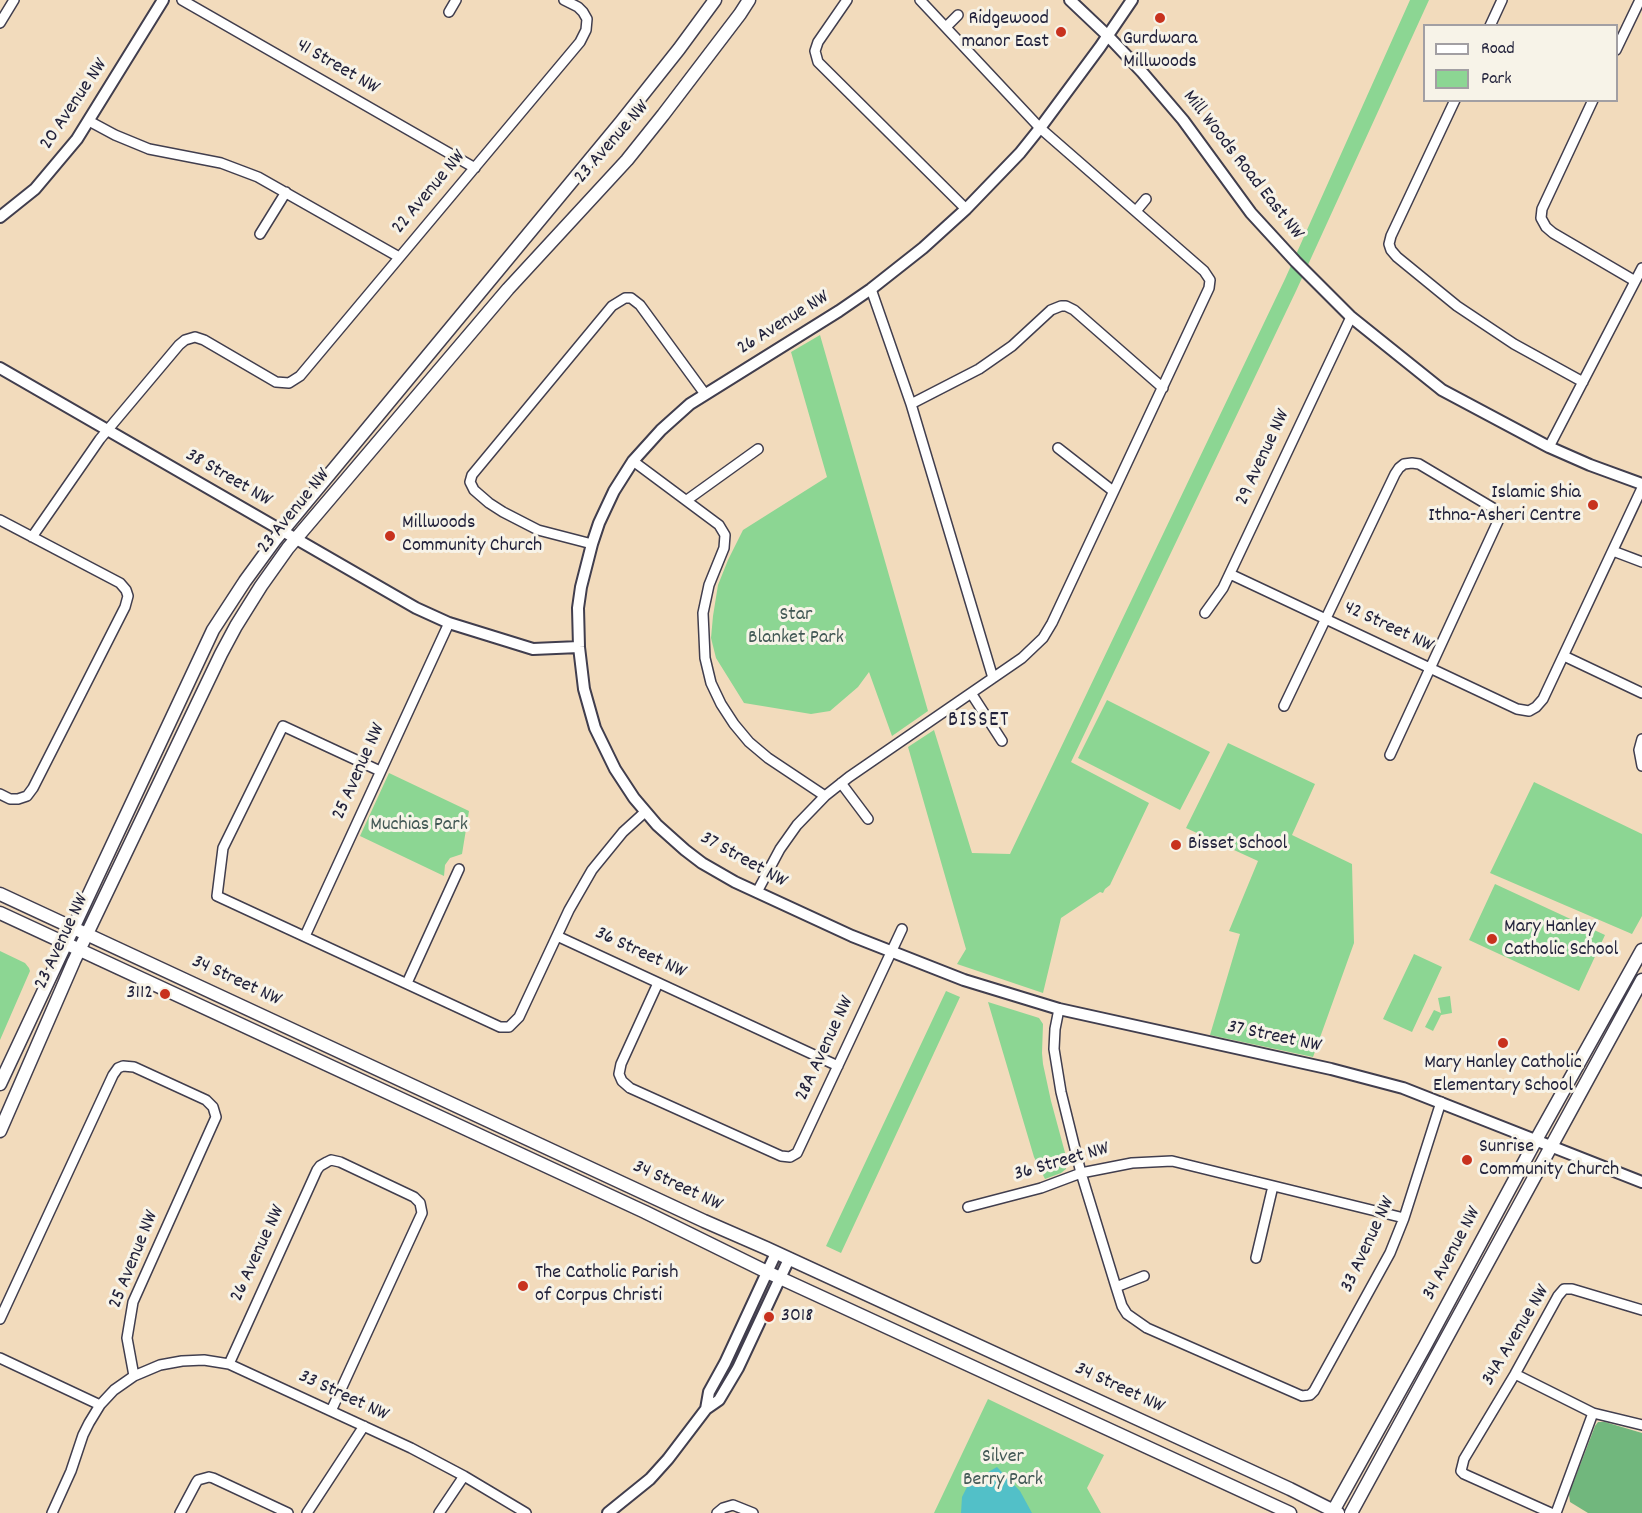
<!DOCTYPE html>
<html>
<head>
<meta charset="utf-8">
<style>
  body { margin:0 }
  #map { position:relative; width:1642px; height:1513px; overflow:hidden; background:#f2dbbc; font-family:Dekko,sans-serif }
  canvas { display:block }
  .legend { position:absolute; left:1423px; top:24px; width:195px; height:78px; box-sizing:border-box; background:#f7f3e8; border:2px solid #a29fa3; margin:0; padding:8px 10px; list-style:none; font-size:18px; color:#22223b }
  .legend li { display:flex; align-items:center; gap:12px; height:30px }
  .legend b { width:30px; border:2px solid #a29fa3 }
</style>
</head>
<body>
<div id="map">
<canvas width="1642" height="1513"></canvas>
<ul class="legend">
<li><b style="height:8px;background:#fff"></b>Road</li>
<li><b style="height:16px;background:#8cd693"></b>Park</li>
</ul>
</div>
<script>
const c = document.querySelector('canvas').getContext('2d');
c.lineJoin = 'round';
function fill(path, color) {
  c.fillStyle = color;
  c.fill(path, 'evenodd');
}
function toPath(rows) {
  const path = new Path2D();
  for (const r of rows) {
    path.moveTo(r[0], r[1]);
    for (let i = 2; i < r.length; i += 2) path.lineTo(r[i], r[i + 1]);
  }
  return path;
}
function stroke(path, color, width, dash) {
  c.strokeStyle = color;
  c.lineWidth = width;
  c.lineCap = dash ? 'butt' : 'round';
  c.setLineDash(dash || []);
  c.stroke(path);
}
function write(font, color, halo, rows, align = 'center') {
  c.font = font + ' Dekko,sans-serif';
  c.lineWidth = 6;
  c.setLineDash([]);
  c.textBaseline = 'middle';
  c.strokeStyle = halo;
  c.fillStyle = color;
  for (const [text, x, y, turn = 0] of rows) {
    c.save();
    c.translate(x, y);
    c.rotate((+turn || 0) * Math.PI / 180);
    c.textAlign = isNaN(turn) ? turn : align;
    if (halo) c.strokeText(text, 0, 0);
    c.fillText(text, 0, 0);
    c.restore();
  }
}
fill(toPath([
  [1410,0,1429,0,1296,291,1071,762,1149,803,1110,885,1105,889,1103,893,1100,892,1061,918,1043,993,957,964,966,949,908,747,934,730,972,853,1010,854,1285,279],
  [820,335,928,711,892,736,869,672,858,687,830,711,811,714,744,703,716,658,711,638,713,616,718,585,728,560,743,530,827,477,791,352],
  [1107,700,1210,752,1180,810,1078,758],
  [1228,743,1315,784,1292,835,1352,864,1354,943,1313,1057,1210,1035,1240,934,1229,931,1258,861,1186,828],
  [389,773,469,811,462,854,450,858,445,865,444,876,360,836],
  [1534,782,1642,834,1642,916,1632,934,1490,873],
  [1495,884,1605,935,1579,991,1469,940],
  [0,951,25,963,29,968,30,971,0,1040],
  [1414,954,1442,967,1412,1032,1383,1019],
  [946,991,960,997,841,1253,826,1246],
  [1450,996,1452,1013,1441,1015,1433,1031,1425,1027,1434,1010,1441,1013,1438,998],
  [988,1002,1036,1017,1039,1018,1043,1024,1042,1053,1043,1064,1051,1101,1067,1160,1066,1169,1061,1173,1045,1179,1034,1157],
  [988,1399,1104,1455,1087,1488,1101,1513,934,1513]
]), '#8cd693');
fill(toPath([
  [1598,1422,1605,1422,1642,1433,1642,1513,1588,1513,1570,1502,1569,1494,1595,1426]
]), '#71b77d');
fill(toPath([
  [997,1467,1020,1491,1032,1513,961,1513,962,1497,969,1483]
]), '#52c0c8');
const minor = toPath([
  [182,0,475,168],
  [847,0,818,42,815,51,818,62,966,209],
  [449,12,456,0],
  [0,23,14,0],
  [1490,26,1502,0],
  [946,27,958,15],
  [1616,50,1640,0],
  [1455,100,1391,236,1389,244,1391,250,1397,257,1457,306,1514,344,1583,382],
  [1593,100,1542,209,1541,218,1546,227,1553,233,1635,281],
  [89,121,115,135,149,149,221,163,258,177,399,257],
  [1136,211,1146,199],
  [260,234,286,192],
  [871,289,911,404,993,678],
  [911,404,979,369,1012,346,1051,310,1061,306,1066,306,1074,310,1163,388],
  [1549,447,1642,268],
  [1058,448,1113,491],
  [633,461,719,525,725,535,724,548,709,585,703,613,705,658,711,683,721,704,734,724,749,742,768,758,825,796],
  [687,500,758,449],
  [0,520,120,583,126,590,128,596,125,607,33,788,27,796,18,799,10,799,0,794],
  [32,537,100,439,179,345,185,340,195,337,204,340,276,382,289,383,300,376,580,42,586,30,587,19,583,12,578,7,564,0],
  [592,544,538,530,503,512,489,503,474,490,470,482,472,475,612,306,625,298,631,298,640,305,705,394],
  [1613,551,1642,562],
  [1230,574,1517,709,1529,711,1536,707,1543,699,1642,488],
  [1205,613,1223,588,1351,317],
  [1564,656,1642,693],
  [971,693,1002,741],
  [1284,706,1395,474,1399,468,1404,464,1412,463,1419,464,1493,508,1496,511,1499,519,1390,755],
  [1642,739,1639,750,1642,766],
  [380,771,283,726,223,848,217,896,500,1027,509,1027,519,1017,569,910,592,870,623,832,645,812],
  [841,783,868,819],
  [757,892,780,849,797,825,825,796,849,777,1022,658,1043,638,1052,623,1209,288,1210,280,1204,271,1040,128,920,0],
  [305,936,449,623],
  [557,936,838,1066],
  [407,983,459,869],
  [658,983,621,1064,619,1074,622,1081,630,1088,781,1156,790,1157,797,1153,902,929],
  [1059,1009,1055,1029,1054,1049,1061,1092,1081,1173,1116,1287,1122,1306,1127,1314,1147,1328,1302,1396,1310,1395,1314,1391,1390,1253,1404,1218,1441,1102],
  [968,1207,1041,1188,1081,1173,1132,1163,1172,1161,1404,1218],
  [1256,1258,1273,1186],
  [1116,1287,1144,1276],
  [0,1319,113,1075,118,1068,123,1066,134,1067,206,1100,213,1107,216,1117,133,1302,127,1338,134,1376],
  [0,1358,100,1405],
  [229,1364,317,1170,320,1166,327,1162,331,1160,340,1162,414,1197,420,1203,422,1213,331,1411],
  [1515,1374,1593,1413,1642,1425],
  [52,1513,71,1471,83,1435,89,1423,100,1405,114,1390,134,1376,160,1365,182,1361,204,1360,229,1364,411,1448,464,1476,526,1513],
  [180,1513,196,1483,198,1480,209,1477,213,1478,288,1513],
  [307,1513,364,1426],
  [439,1513,464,1476],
  [717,1513,723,1508,733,1505,753,1513],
  [1551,1513,1464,1474,1461,1471,1464,1459,1515,1374,1558,1296,1564,1289,1572,1289,1642,1310],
  [1556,1513,1593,1413]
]);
const tertiary = toPath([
  [1070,0,1108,36,1142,72,1183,120,1251,213,1296,262,1351,317,1442,390,1549,447,1590,465,1642,484],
  [1132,0,1100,47,1040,128,1020,153,966,209,923,248,871,289,839,311,690,404,661,430,633,461,614,491,599,523,592,544,581,587,578,608,579,647,584,689,595,728,615,769,634,798,657,825,685,850,702,863,735,882,852,936,964,980,1059,1009,1331,1069,1403,1088,1642,1182],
  [0,217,35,189,77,139,163,0],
  [0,368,416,608,449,623,533,649,579,647],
  [706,1409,709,1392,725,1363,776,1253],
  [608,1513,650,1479,668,1459,706,1409,719,1400,738,1368,789,1259]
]);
const secondary = toPath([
  [0,894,704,1221,766,1248,1290,1489,1338,1513],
  [0,913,645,1212,767,1272,1290,1513],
  [0,1084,213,630,245,581,275,540,621,122,679,49,715,0],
  [0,1131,74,961,221,654,236,626,261,586,288,548,508,289,627,160,663,115,740,14,749,0],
  [1332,1513,1425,1346,1536,1140,1642,950],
  [1351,1513,1642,980]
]);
stroke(minor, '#413e4e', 12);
stroke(tertiary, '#413e4e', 14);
stroke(secondary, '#413e4e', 15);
stroke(minor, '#fff', 9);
stroke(tertiary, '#fff', 10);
stroke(secondary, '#fff', 12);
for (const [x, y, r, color] of [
  [1160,18,6,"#c8321e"],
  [1061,32,6,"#c8321e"],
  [1593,505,6,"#c8321e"],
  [390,536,6,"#c8321e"],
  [1176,845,6,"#c8321e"],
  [1492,939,6,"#c8321e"],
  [165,994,6,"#c8321e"],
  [1503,1043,6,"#c8321e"],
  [1467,1160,6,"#c8321e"],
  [523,1286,6,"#c8321e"],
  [769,1317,6,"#c8321e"]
]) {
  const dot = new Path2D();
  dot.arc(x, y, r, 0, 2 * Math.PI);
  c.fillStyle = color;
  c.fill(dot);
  stroke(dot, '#f7f3e8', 2);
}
write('20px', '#22223b', '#f7f3e8', [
  ["Ridgewood",1049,20,"right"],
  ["manor East",1049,43,"right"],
  ["Gurdwara",1160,40,"center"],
  ["Millwoods",1160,63,"center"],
  ["Islamic Shia",1581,494,"right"],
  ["Ithna-Asheri Centre",1581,517,"right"],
  ["Millwoods",402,524],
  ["Community Church",402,547],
  ["Bisset School",1188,845],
  ["Mary Hanley",1504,928],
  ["Catholic School",1504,951],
  ["3112",153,994,"right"],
  ["Mary Hanley Catholic",1503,1064,"center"],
  ["Elementary School",1503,1087,"center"],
  ["Sunrise",1479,1148],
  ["Community Church",1479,1171],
  ["The Catholic Parish",535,1274],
  ["of Corpus Christi",535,1297],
  ["3018",781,1317]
], 'left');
write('20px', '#22223b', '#f7f3e8', [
  ["41 Street NW",337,68,30],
  ["20 Avenue NW",75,105,-56],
  ["23 Avenue NW",613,143,-49],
  ["Mill Woods Road East NW",1242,166,52],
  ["22 Avenue NW",430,193,-50],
  ["26 Avenue NW",784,324,-32],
  ["29 Avenue NW",1264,458,-65],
  ["38 Street NW",228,479,30],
  ["23 Avenue NW",295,512,-51],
  ["42 Street NW",1388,628,25],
  ["25 Avenue NW",360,772,-66],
  ["37 Street NW",743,861,29],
  ["23 Avenue NW",63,942,-65],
  ["36 Street NW",640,954,25],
  ["34 Street NW",236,982,25],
  ["37 Street NW",1274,1038,12],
  ["28A Avenue NW",826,1049,-65],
  ["36 Street NW",1062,1163,-16],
  ["34 Street NW",677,1187,25],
  ["33 Avenue NW",1369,1245,-65],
  ["26 Avenue NW",259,1254,-65],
  ["34 Avenue NW",1453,1254,-62],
  ["25 Avenue NW",135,1260,-68],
  ["34A Avenue NW",1517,1336,-59],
  ["34 Street NW",1119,1389,25],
  ["33 Street NW",343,1397,25]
]);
write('20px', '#425855', '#f7f3e8', [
  ["Star",796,616],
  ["Blanket Park",796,639],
  ["Muchias Park",419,826],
  ["Silver",1003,1458],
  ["Berry Park",1003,1481]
]);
c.letterSpacing = '1.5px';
write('21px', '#22223b', '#f7f3e8', [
  ["BISSET",979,722]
]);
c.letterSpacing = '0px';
</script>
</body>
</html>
